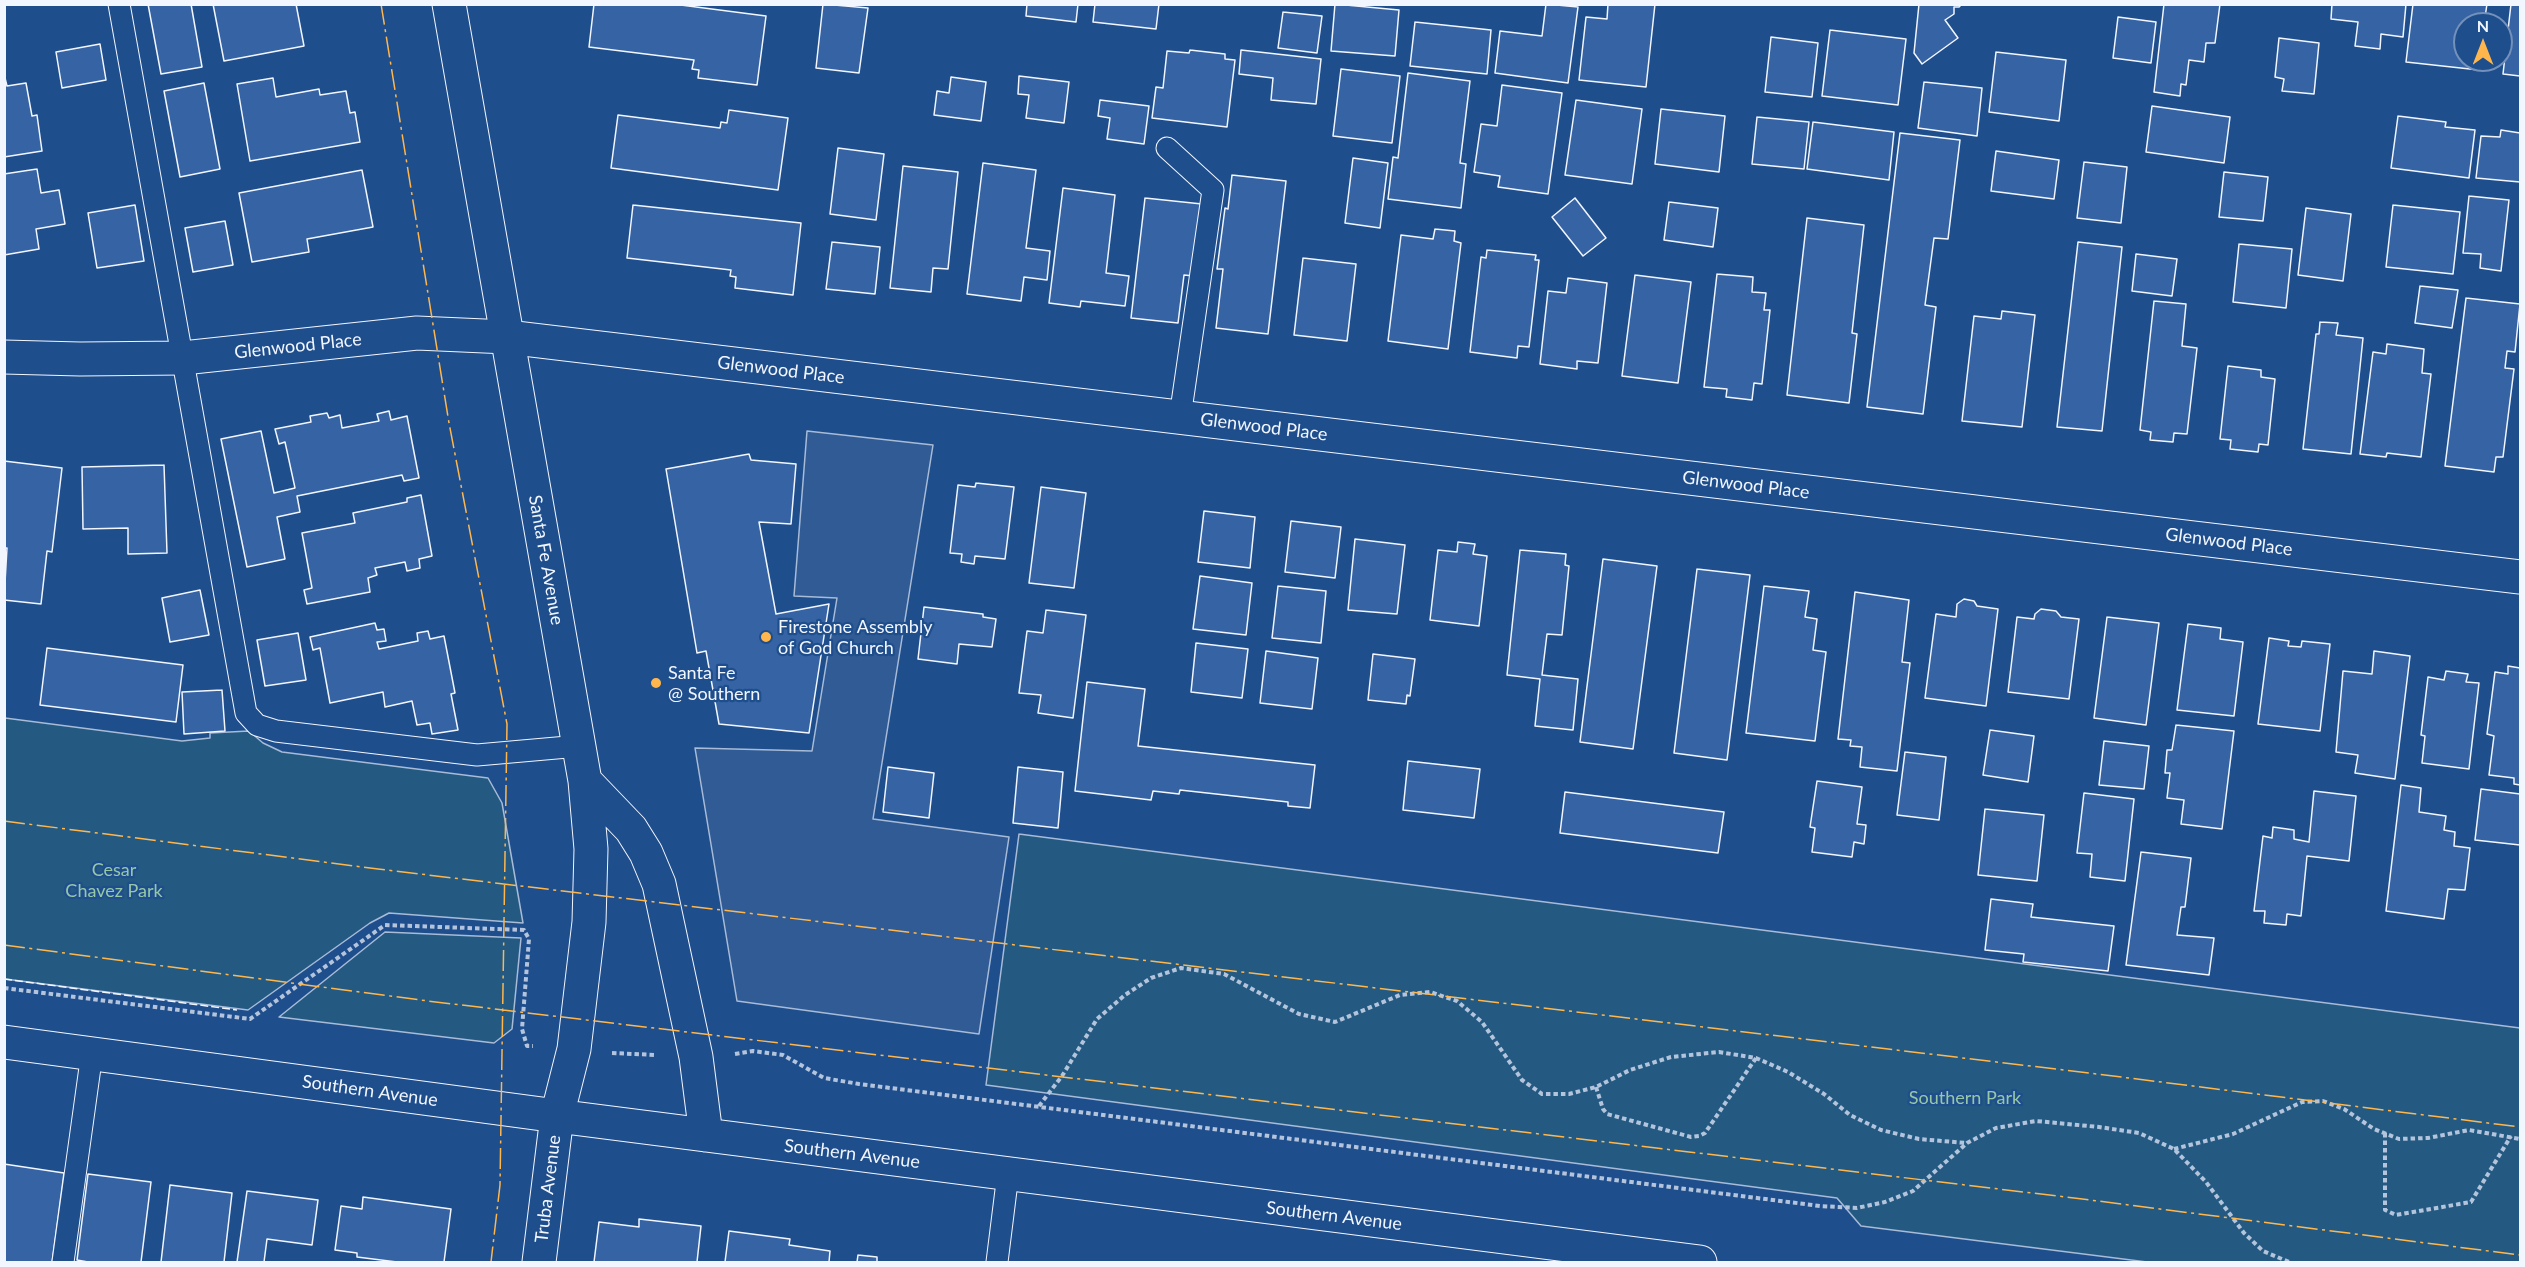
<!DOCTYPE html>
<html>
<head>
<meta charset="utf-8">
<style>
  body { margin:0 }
  #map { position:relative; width:2525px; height:1267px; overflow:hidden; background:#1f4e8c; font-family:Lato,sans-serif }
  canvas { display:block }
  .frame { position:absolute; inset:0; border:6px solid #f2f6ff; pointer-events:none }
  .north { position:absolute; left:2453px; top:12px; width:60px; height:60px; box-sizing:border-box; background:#1f4e8c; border:2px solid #7391ba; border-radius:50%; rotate:0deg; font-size:16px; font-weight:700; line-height:24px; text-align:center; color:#f2f6ff }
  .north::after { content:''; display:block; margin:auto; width:21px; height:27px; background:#ffb74d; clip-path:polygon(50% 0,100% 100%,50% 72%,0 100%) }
</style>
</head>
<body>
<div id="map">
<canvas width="2525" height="1267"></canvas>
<div class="frame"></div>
<div class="north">N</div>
</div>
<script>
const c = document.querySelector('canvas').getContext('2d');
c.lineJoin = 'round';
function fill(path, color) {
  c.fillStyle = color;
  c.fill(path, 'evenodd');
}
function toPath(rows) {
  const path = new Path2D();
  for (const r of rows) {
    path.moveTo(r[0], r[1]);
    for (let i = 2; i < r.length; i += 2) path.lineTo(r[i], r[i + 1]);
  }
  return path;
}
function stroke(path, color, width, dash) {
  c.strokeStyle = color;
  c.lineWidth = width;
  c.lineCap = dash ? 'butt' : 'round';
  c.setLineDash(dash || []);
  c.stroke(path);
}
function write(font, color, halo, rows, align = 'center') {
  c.font = font + ' Lato,sans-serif';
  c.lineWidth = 4.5;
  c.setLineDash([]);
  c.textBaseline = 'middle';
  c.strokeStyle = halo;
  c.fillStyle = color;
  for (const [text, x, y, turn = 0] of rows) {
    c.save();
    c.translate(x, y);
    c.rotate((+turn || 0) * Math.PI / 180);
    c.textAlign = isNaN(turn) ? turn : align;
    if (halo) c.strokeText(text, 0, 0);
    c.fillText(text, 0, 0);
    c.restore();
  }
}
const green = toPath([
  [5,718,182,741,210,738,210,733,249,731,263,743,282,752,488,778,502,803,523,923,389,913,370,923,248,1010,5,979,5,718],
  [1019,834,2520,1028,2520,1262,2147,1262,1861,1226,1837,1198,986,1085,1019,834],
  [385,932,521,938,512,1029,494,1043,279,1017,385,932]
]);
fill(green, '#245a82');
stroke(green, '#a8bbd7', 1.5);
const parking = toPath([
  [807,431,933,445,873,819,1009,837,979,1034,737,1001,695,748,812,751,837,598,794,596,807,431]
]);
fill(parking, '#305b95');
stroke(parking, '#a8bbd7', 1.5);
const building = toPath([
  [148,4,191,4,202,67,161,74,148,4],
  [213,4,296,4,304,46,224,61,213,4],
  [594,4,673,4,766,16,757,85,698,78,699,70,692,69,694,60,589,47,594,4],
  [823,4,868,8,859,73,816,68,823,4],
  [1027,4,1078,4,1076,22,1026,16,1027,4],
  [1095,4,1159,4,1156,29,1093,22,1095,4],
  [1335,4,1399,10,1395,56,1331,51,1335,4],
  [1546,4,1578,7,1568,83,1495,73,1500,31,1542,36,1546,4],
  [1608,4,1655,4,1646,87,1579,80,1586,17,1607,19,1608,4],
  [1919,4,1962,4,1959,7,1954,7,1954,14,1945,20,1958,38,1922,64,1914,53,1919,4],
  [2164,4,2220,4,2215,43,2206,43,2204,62,2189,60,2186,85,2181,84,2180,96,2154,92,2164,4],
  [2332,4,2406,4,2403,37,2381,34,2380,49,2355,46,2358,22,2331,19,2332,4],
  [2413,4,2487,4,2484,24,2465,24,2465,60,2480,60,2479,70,2406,62,2413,4],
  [2511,4,2520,4,2520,76,2503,74,2511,4],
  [1283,12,1322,16,1317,53,1278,48,1283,12],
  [2118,17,2156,22,2151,63,2113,58,2118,17],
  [1415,22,1491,30,1487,74,1410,66,1415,22],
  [1830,30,1906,39,1898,105,1822,96,1830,30],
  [1771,37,1818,43,1812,97,1765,92,1771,37],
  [2279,38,2319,43,2314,94,2282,91,2284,79,2275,77,2279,38],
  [100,44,106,80,62,88,56,52,100,44],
  [1190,50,1225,54,1225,59,1235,60,1227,127,1152,118,1156,87,1163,88,1167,51,1189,53,1190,50],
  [1241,50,1321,59,1316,104,1271,100,1273,78,1239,74,1241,50],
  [1996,52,2066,60,2059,121,1989,112,1996,52],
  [1341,69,1400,76,1392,143,1333,136,1341,69],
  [1408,73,1470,81,1460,163,1466,164,1461,208,1388,199,1393,157,1398,158,1408,73],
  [4,74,7,86,26,83,32,116,37,115,42,151,4,157,4,74],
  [1019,76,1069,82,1064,123,1026,118,1029,95,1018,94,1019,76],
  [951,77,986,82,981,121,934,115,937,91,949,93,951,77],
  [273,78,276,97,319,89,320,95,346,91,350,113,355,112,360,142,250,161,237,84,273,78],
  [1924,82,1982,88,1977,136,1918,128,1924,82],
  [204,83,220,169,180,177,164,91,204,83],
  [1502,85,1562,93,1548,194,1498,187,1500,176,1474,172,1481,124,1497,126,1502,85],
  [1100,100,1149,106,1144,144,1107,139,1110,118,1098,116,1100,100],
  [1576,100,1642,109,1632,184,1565,175,1576,100],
  [2152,106,2230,117,2224,163,2146,152,2152,106],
  [1661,109,1725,116,1719,172,1655,164,1661,109],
  [729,110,788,118,778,190,611,168,618,115,720,128,721,122,727,123,729,110],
  [2398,116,2446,122,2445,127,2475,130,2469,178,2391,168,2398,116],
  [1757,117,1809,122,1804,169,1752,164,1757,117],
  [1813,122,1894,132,1889,180,1807,169,1813,122],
  [2501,130,2520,133,2520,182,2476,178,2481,136,2500,137,2501,130],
  [1900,133,1960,140,1948,239,1934,238,1925,305,1936,307,1923,414,1867,407,1900,133],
  [838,148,884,154,876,220,830,214,838,148],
  [1996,151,2059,160,2054,199,1991,191,1996,151],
  [1353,158,1388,163,1380,228,1345,223,1353,158],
  [2084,162,2127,167,2121,223,2077,218,2084,162],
  [983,163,1036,170,1026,248,1050,251,1047,280,1024,277,1021,301,967,294,983,163],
  [903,166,958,172,948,269,933,268,931,292,890,288,903,166],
  [37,169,41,193,59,190,65,224,36,229,39,249,4,255,4,174,37,169],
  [362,170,373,227,307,239,309,252,252,262,239,193,362,170],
  [2224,172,2268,177,2263,221,2219,217,2224,172],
  [1232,175,1286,181,1268,334,1216,328,1223,269,1217,269,1225,208,1228,209,1232,175],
  [1063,188,1115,195,1106,273,1129,276,1125,306,1081,301,1080,307,1049,303,1063,188],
  [2469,196,2509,200,2501,271,2480,268,2481,254,2463,253,2469,196],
  [1145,198,1202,204,1194,276,1184,275,1178,323,1131,318,1145,198],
  [1575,198,1606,238,1583,256,1552,217,1575,198],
  [1669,202,1718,208,1713,247,1664,240,1669,202],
  [135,205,144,261,97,268,88,213,135,205],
  [633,205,801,223,793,295,735,288,736,277,730,276,731,270,627,258,633,205],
  [2393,205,2460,212,2453,274,2386,267,2393,205],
  [2306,208,2351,214,2343,281,2298,275,2306,208],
  [1807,218,1864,225,1852,333,1857,334,1849,403,1787,395,1807,218],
  [225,221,233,265,193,272,185,228,225,221],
  [1435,229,1455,231,1454,241,1461,243,1448,349,1388,341,1401,235,1433,239,1435,229],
  [832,242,880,247,875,294,826,289,832,242],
  [2078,242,2122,247,2102,431,2057,427,2078,242],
  [2239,244,2292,249,2286,308,2233,302,2239,244],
  [1487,250,1536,255,1535,260,1539,260,1529,347,1518,346,1517,358,1470,352,1481,257,1486,258,1487,250],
  [2136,254,2177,259,2172,296,2132,291,2136,254],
  [1303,258,1356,264,1347,341,1294,335,1303,258],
  [1717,274,1753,277,1752,292,1766,293,1764,310,1770,310,1762,384,1754,383,1752,400,1726,397,1727,389,1704,387,1717,274],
  [1635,275,1691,282,1678,383,1622,376,1635,275],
  [1568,278,1607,283,1598,363,1577,361,1577,369,1540,364,1548,291,1566,293,1568,278],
  [2420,286,2458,290,2452,328,2415,323,2420,286],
  [2466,298,2520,304,2515,352,2507,351,2505,368,2514,369,2503,457,2496,457,2494,472,2445,466,2466,298],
  [2154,301,2186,304,2182,346,2197,348,2187,434,2174,433,2173,442,2150,440,2151,432,2140,430,2154,301],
  [2002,311,2035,315,2022,427,1962,421,1974,316,2001,319,2002,311],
  [2320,322,2338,323,2336,335,2363,338,2351,454,2303,449,2316,334,2319,334,2320,322],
  [2387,344,2424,349,2422,373,2431,374,2421,457,2387,453,2386,457,2360,454,2373,352,2386,354,2387,344],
  [2228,366,2261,370,2261,377,2275,379,2268,445,2259,444,2258,452,2230,449,2231,440,2220,439,2228,366],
  [389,411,391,420,407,416,419,478,404,481,402,475,297,496,300,512,277,517,285,559,247,567,221,439,261,431,274,493,295,488,285,442,279,444,275,429,311,422,310,416,327,413,329,418,340,415,342,428,379,421,377,414,389,411],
  [749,454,751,460,796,464,791,524,759,522,776,614,829,604,809,733,719,724,706,651,697,653,666,469,749,454],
  [4,461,62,468,52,552,47,551,41,604,4,600,7,548,4,548,4,461],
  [164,465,167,553,128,554,128,528,83,529,82,467,164,465],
  [976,483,1014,487,1005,559,975,556,974,564,961,562,962,554,950,553,958,485,975,487,976,483],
  [1041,487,1086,493,1074,588,1029,583,1041,487],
  [421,495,432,556,419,559,420,568,407,571,405,562,375,568,377,575,368,578,370,592,307,604,304,590,312,588,302,533,355,523,353,513,407,502,407,498,421,495],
  [1204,511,1255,517,1250,568,1198,562,1204,511],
  [1291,521,1341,527,1335,578,1285,572,1291,521],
  [1355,539,1405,545,1397,614,1348,610,1355,539],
  [1458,542,1475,544,1473,554,1487,556,1479,626,1430,620,1438,550,1457,552,1458,542],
  [1520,550,1566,554,1565,565,1569,566,1562,635,1547,634,1542,675,1578,679,1573,730,1535,726,1540,679,1507,675,1520,550],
  [1603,559,1657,566,1633,749,1580,742,1603,559],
  [1697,569,1750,575,1727,760,1674,753,1697,569],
  [1200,576,1252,583,1246,635,1193,629,1200,576],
  [1278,586,1326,591,1321,643,1272,638,1278,586],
  [1764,586,1809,591,1805,617,1817,619,1813,650,1826,652,1815,741,1746,733,1764,586],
  [200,590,209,635,170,642,162,598,200,590],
  [1855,592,1909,600,1902,662,1910,663,1897,771,1860,767,1862,747,1850,746,1851,740,1838,739,1855,592],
  [1964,599,1974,601,1977,606,1998,609,1986,706,1925,698,1936,614,1956,617,1957,604,1964,599],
  [924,607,983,614,983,617,996,619,992,647,959,644,957,664,918,659,924,607],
  [2041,609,2056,611,2061,617,2079,619,2069,699,2008,692,2017,617,2034,619,2035,614,2041,609],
  [1046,610,1086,615,1073,718,1038,713,1041,695,1019,693,1027,631,1043,633,1046,610],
  [2107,617,2159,623,2146,725,2094,718,2107,617],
  [375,623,377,630,384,629,386,641,377,642,379,649,418,641,417,633,428,631,430,639,444,636,455,693,451,694,458,730,432,734,430,723,417,725,412,701,385,707,383,692,330,703,320,648,313,650,310,637,375,623],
  [2188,624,2221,628,2220,639,2243,642,2234,716,2177,710,2188,624],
  [298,633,306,680,265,686,257,640,298,633],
  [2269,638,2289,641,2288,646,2301,647,2302,641,2330,644,2320,731,2258,724,2269,638],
  [1196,643,1248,649,1242,698,1191,692,1196,643],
  [47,648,183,665,176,722,40,705,47,648],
  [1266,651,1318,658,1312,709,1260,703,1266,651],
  [2374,651,2410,656,2395,779,2355,773,2358,755,2336,752,2343,671,2372,674,2374,651],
  [1373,654,1415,659,1410,696,1407,695,1406,704,1368,700,1373,654],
  [2508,666,2520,668,2520,785,2514,784,2514,778,2489,775,2494,736,2487,734,2495,672,2508,674,2508,666],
  [2446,671,2468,674,2466,682,2479,683,2469,769,2422,763,2425,736,2421,735,2428,677,2444,680,2446,671],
  [1087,682,1145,689,1138,746,1315,765,1310,808,1288,806,1288,802,1180,790,1179,794,1153,791,1151,800,1075,791,1087,682],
  [222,690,225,731,184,734,182,692,222,690],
  [2176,725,2234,731,2222,829,2181,824,2184,800,2167,798,2170,773,2165,773,2167,750,2172,750,2176,725],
  [1990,730,2034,736,2028,782,1983,775,1990,730],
  [2104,741,2149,746,2144,789,2099,785,2104,741],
  [1905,752,1946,757,1939,820,1897,815,1905,752],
  [1408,761,1480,769,1474,818,1403,810,1408,761],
  [888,767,934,773,929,818,883,812,888,767],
  [1018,767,1063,772,1058,828,1013,823,1018,767],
  [1817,781,1862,787,1857,824,1866,825,1864,844,1854,842,1852,857,1812,852,1815,828,1810,827,1817,781],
  [2401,785,2421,788,2419,812,2446,816,2444,830,2455,832,2454,846,2470,848,2465,890,2448,889,2444,919,2386,911,2401,785],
  [2481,789,2520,794,2520,845,2475,840,2481,789],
  [2314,791,2356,796,2349,861,2307,856,2301,916,2287,914,2286,925,2264,923,2265,911,2254,911,2263,836,2272,838,2273,827,2294,830,2294,839,2309,842,2314,791],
  [1565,792,1724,812,1718,853,1560,833,1565,792],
  [2084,793,2134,799,2125,881,2090,877,2092,854,2077,853,2084,793],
  [1985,809,2044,815,2037,881,1978,875,1985,809],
  [2141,852,2191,858,2185,907,2181,907,2177,935,2214,938,2209,975,2126,965,2141,852],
  [1991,899,2033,904,2031,917,2114,926,2108,971,2023,962,2024,954,1985,950,1991,899],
  [4,1164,64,1173,52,1262,4,1262,4,1164],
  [88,1174,151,1182,141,1262,88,1262,77,1260,88,1174],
  [170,1185,232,1193,224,1262,161,1262,170,1185],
  [247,1191,318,1200,312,1245,267,1239,264,1262,237,1262,247,1191],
  [363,1197,451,1209,444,1262,397,1262,357,1257,357,1253,335,1250,341,1206,362,1209,363,1197],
  [639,1219,701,1226,697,1262,594,1262,599,1222,639,1227,639,1219],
  [729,1231,790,1239,789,1245,830,1251,829,1262,725,1262,729,1231],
  [858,1255,877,1257,877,1262,857,1262,858,1255]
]);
fill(building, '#3563a3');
stroke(building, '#f2f6ff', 1.5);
const service = toPath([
  [119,4,246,713,257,725,276,731,477,755,579,746],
  [1167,148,1213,190,1180,417],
  [63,1262,92,1053],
  [997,1262,1008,1174]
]);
const minor = toPath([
  [4,357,80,359,183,358,417,333,507,337,2520,577]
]);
const tertiary = toPath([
  [449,4,585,781,591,849,589,922,574,1049,557,1116,539,1262],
  [585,781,631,829,646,853,659,884,696,1057,706,1135],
  [4,1042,557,1116,1700,1262]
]);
stroke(service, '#f2f6ff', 23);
stroke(minor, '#f2f6ff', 35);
stroke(tertiary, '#f2f6ff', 35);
stroke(toPath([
  [4,988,250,1019,385,925,524,930,529,939,522,1029,527,1046,533,1046],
  [612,1053,656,1055],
  [735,1054,753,1051,783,1055,824,1078,859,1084,1820,1206,1857,1208,1885,1202,1913,1191,1967,1143,1996,1128,2036,1121,2099,1127,2139,1133,2174,1149,2206,1182,2244,1233,2263,1251,2289,1262],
  [1596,1087,1603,1109,1607,1114,1691,1137,1699,1136,1705,1133,1756,1058],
  [1039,1106,1062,1076,1097,1019,1125,995,1151,978,1181,968,1224,974,1299,1014,1335,1022,1400,995,1430,992,1457,1001,1482,1022,1522,1080,1542,1094,1569,1094,1596,1087,1630,1070,1671,1057,1719,1052,1756,1058,1788,1072,1824,1094,1850,1115,1881,1130,1919,1139,1966,1143],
  [2385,1133,2385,1210,2396,1215,2471,1202,2511,1136],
  [2174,1149,2233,1134,2302,1102,2323,1101,2344,1109,2374,1129,2399,1139,2428,1138,2469,1130,2520,1139]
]), '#b3c4dc', 4, [4.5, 3]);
stroke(service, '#1f4e8c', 21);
stroke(minor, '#1f4e8c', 33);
stroke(tertiary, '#1f4e8c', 33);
stroke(toPath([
  [4,979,237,1010]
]), '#f2f6ff', 1.5, [8, 3]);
stroke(toPath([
  [381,4,449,423,507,724,500,1185,491,1262],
  [4,821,378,869,2089,1073,2520,1127],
  [4,945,428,1001,2074,1198,2520,1255]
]), '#ffb74d', 1.5, [21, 4.5, 3, 4.5]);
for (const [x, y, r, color] of [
  [766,637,6,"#ffb74d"],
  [656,683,6,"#ffb74d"]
]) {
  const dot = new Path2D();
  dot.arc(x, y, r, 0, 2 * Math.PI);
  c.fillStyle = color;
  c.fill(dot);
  stroke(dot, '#1f4e8c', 2);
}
write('18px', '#f2f6ff', '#1f4e8c', [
  ["Glenwood Place",298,346,-6],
  ["Glenwood Place",781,370,7],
  ["Glenwood Place",1264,427,7],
  ["Glenwood Place",1746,485,7],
  ["Glenwood Place",2229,542,7],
  ["Santa Fe Avenue",546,560,80],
  ["Southern Avenue",370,1091,8],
  ["Southern Avenue",852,1154,7],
  ["Truba Avenue",548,1189,-83],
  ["Southern Avenue",1334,1216,7]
]);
write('18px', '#f2f6ff', '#1f4e8c', [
  ["Firestone Assembly",778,627],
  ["of God Church",778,648],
  ["Santa Fe",668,673],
  ["@ Southern",668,694]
], 'left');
write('18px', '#97c8a6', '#1f4e8c', [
  ["Cesar",114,870],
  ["Chavez Park",114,891],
  ["Southern Park",1965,1098]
]);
</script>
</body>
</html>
